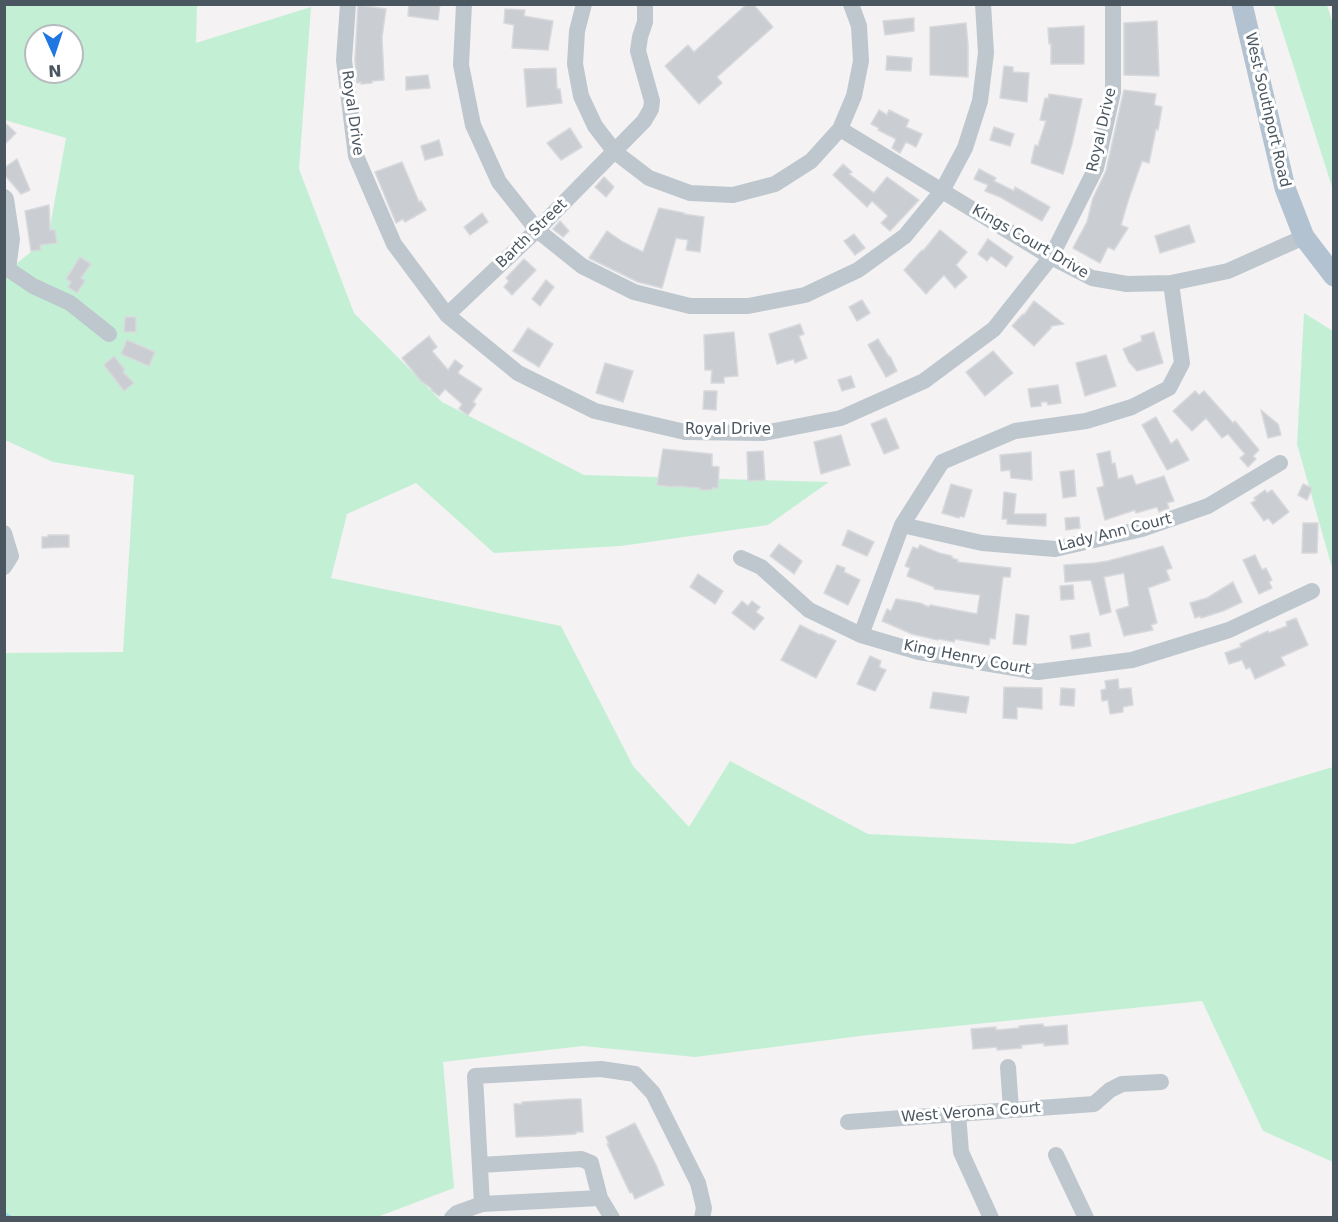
<!DOCTYPE html>
<html>
<head>
<meta charset="utf-8">
<style>
  body { margin:0 }
  #map { position:relative; width:1338px; height:1222px; overflow:hidden; background:#f4f2f3; font-family:"DejaVu Sans",sans-serif }
  canvas { display:block }
  .frame { position:absolute; inset:0; border:6px solid #4a5660; pointer-events:none }
  .north { position:absolute; left:24px; top:24px; width:60px; height:60px; box-sizing:border-box; background:#fff; border:2px solid #b7bbbf; border-radius:50%; rotate:177deg; font-size:16px; font-weight:700; line-height:24px; text-align:center; color:#4a5660 }
  .north::after { content:''; display:block; margin:auto; width:21px; height:27px; background:#1f77e2; clip-path:polygon(50% 0,100% 100%,50% 72%,0 100%) }
</style>
</head>
<body>
<div id="map">
<canvas width="1338" height="1222"></canvas>
<div class="frame"></div>
<div class="north">N</div>
</div>
<script>
const c = document.querySelector('canvas').getContext('2d');
c.lineJoin = 'round';
function fill(path, color) {
  c.fillStyle = color;
  c.fill(path, 'evenodd');
}
function toPath(rows) {
  const path = new Path2D();
  for (const r of rows) {
    path.moveTo(r[0], r[1]);
    for (let i = 2; i < r.length; i += 2) path.lineTo(r[i], r[i + 1]);
  }
  return path;
}
function stroke(path, color, width, dash) {
  c.strokeStyle = color;
  c.lineWidth = width;
  c.lineCap = dash ? 'butt' : 'round';
  c.setLineDash(dash || []);
  c.stroke(path);
}
function write(font, color, halo, rows, align = 'center') {
  c.font = font + ' "DejaVu Sans",sans-serif';
  c.lineWidth = 6;
  c.setLineDash([]);
  c.textBaseline = 'middle';
  c.strokeStyle = halo;
  c.fillStyle = color;
  for (const [text, x, y, turn = 0] of rows) {
    c.save();
    c.translate(x, y);
    c.rotate((+turn || 0) * Math.PI / 180);
    c.textAlign = isNaN(turn) ? turn : align;
    if (halo) c.strokeText(text, 0, 0);
    c.fillText(text, 0, 0);
    c.restore();
  }
}
fill(toPath([
  [5,5,197,5,196,43,311,7,299,169,354,313,442,402,584,475,829,482,768,525,621,546,494,553,416,483,347,514,331,578,561,626,633,766,689,827,730,761,868,834,1073,844,1333,767,1333,1162,1263,1131,1202,1001,868,1035,695,1057,583,1046,443,1062,454,1188,377,1217,5,1217,5,653,123,652,134,475,53,462,5,440,5,273,48,238,66,138,5,120],
  [36,36,72,36,72,72,36,72],
  [1274,5,1327,5,1334,27,1333,190],
  [1304,313,1333,331,1333,571,1297,444]
]), '#c3f0d4');
stroke(toPath([
  [4,1214,11,1218]
]), '#92daeb', 4);
const building = toPath([
  [409,4,440,4,438,20,408,16,409,4],
  [747,4,753,4,773,27,717,77,722,83,699,104,665,66,688,45,694,52,747,4],
  [358,5,386,9,382,37,384,80,372,81,372,83,361,84,361,82,357,83,355,60,358,5],
  [505,9,525,10,524,16,553,21,548,50,512,48,514,25,504,23,505,9],
  [914,18,914,31,885,35,883,21,914,18],
  [1157,21,1159,76,1124,75,1124,23,1157,21],
  [966,23,968,45,968,77,930,75,930,27,966,23],
  [1084,26,1084,64,1051,64,1051,43,1049,44,1048,28,1084,26],
  [887,56,912,58,911,71,886,70,887,56],
  [1004,66,1013,67,1013,72,1029,73,1027,102,1000,98,1004,66],
  [556,68,557,89,560,89,562,103,527,107,524,69,556,68],
  [428,75,430,88,406,90,406,77,428,75],
  [1124,90,1156,94,1154,105,1162,107,1158,130,1156,129,1149,163,1142,161,1128,201,1121,225,1128,228,1114,250,1108,247,1100,263,1073,248,1087,222,1093,198,1106,171,1124,90],
  [1049,94,1082,99,1072,144,1063,174,1031,163,1035,145,1038,146,1046,121,1040,120,1045,98,1048,99,1049,94],
  [879,110,887,115,889,110,909,120,906,127,922,134,916,147,906,142,900,153,892,148,896,139,878,130,879,128,871,124,879,110],
  [4,122,16,133,4,145,4,122],
  [994,127,1014,134,1010,146,990,140,994,127],
  [570,128,582,147,561,160,547,143,570,128],
  [439,140,443,155,425,160,421,146,439,140],
  [17,159,30,190,21,194,4,174,4,168,17,159],
  [402,162,419,202,421,201,426,210,405,222,403,219,396,223,375,172,402,162],
  [843,164,852,172,849,174,874,193,887,177,919,200,890,231,881,223,888,216,872,201,867,207,833,175,843,164],
  [979,169,996,178,994,181,1014,191,1015,187,1050,207,1042,221,1000,197,985,191,988,185,974,179,979,169],
  [604,177,614,187,606,197,595,187,604,177],
  [49,205,50,230,55,230,57,243,40,245,41,250,31,251,25,211,49,205],
  [659,208,684,213,684,214,704,217,700,252,686,250,688,240,676,238,662,288,638,282,589,258,607,231,623,242,643,252,659,208],
  [482,213,488,222,470,235,464,227,482,213],
  [560,221,569,231,563,237,553,229,560,221],
  [1189,225,1195,242,1160,253,1155,236,1189,225],
  [940,230,967,252,956,265,967,277,955,288,944,275,926,294,904,270,922,250,923,251,940,230],
  [854,234,865,248,855,255,844,241,854,234],
  [988,239,1013,257,1006,267,991,256,987,261,978,254,988,239],
  [80,257,91,264,81,278,85,281,77,293,68,287,71,282,66,279,80,257],
  [524,259,536,270,512,295,504,287,509,281,506,278,524,259],
  [546,280,554,287,540,306,532,299,546,280],
  [862,300,870,313,857,321,849,307,862,300],
  [1034,301,1064,324,1051,326,1051,328,1034,346,1012,326,1023,314,1024,315,1034,301],
  [125,317,136,317,136,332,124,332,125,317],
  [800,324,804,334,799,336,807,358,795,363,794,359,777,364,769,334,800,324],
  [528,328,553,344,539,367,513,351,528,328],
  [734,332,738,376,724,377,724,383,711,383,712,370,705,370,704,335,734,332],
  [1154,332,1163,363,1137,371,1129,362,1123,349,1142,341,1141,336,1154,332],
  [429,336,437,347,432,351,448,370,455,360,463,366,458,372,459,374,482,389,473,402,476,404,468,415,459,409,462,404,445,389,439,396,431,390,432,389,421,381,402,358,429,336],
  [878,339,889,357,890,356,897,371,886,377,868,345,878,339],
  [127,340,155,352,149,366,121,354,127,340],
  [993,351,1013,373,985,396,966,372,993,351],
  [1106,355,1116,386,1085,396,1076,363,1106,355],
  [114,356,125,370,123,372,134,383,124,391,104,365,114,356],
  [605,363,633,371,623,402,596,393,605,363],
  [851,376,855,387,842,391,838,380,851,376],
  [1058,385,1061,403,1048,405,1047,402,1041,402,1041,406,1031,407,1028,389,1058,385],
  [704,391,717,391,716,410,703,409,704,391],
  [1195,391,1199,395,1204,391,1233,423,1235,421,1259,450,1253,456,1256,459,1248,467,1240,458,1245,454,1228,434,1222,438,1206,418,1192,431,1173,411,1195,391],
  [1261,410,1278,424,1281,435,1268,438,1261,410],
  [1156,417,1171,444,1177,439,1189,460,1167,470,1142,425,1156,417],
  [886,418,899,448,884,454,871,424,886,418],
  [841,435,850,465,821,474,814,442,841,435],
  [663,449,712,454,712,466,719,467,718,488,712,488,712,490,700,490,700,488,673,486,673,487,657,485,663,449],
  [763,451,765,480,748,481,747,452,763,451],
  [1110,451,1112,464,1115,463,1118,479,1132,475,1136,485,1164,476,1174,501,1167,503,1169,508,1159,512,1157,507,1136,513,1135,510,1105,520,1097,488,1104,486,1097,454,1110,451],
  [1031,452,1032,480,1011,478,1010,470,1001,471,1000,455,1031,452],
  [1074,470,1076,496,1063,498,1060,472,1074,470],
  [951,484,972,490,964,517,960,516,959,518,942,513,951,484],
  [1303,484,1312,488,1307,500,1298,495,1303,484],
  [1265,490,1267,493,1272,490,1289,512,1273,524,1268,518,1264,521,1251,503,1256,500,1254,498,1265,490],
  [1004,492,1016,494,1014,514,1046,514,1046,526,1007,524,1007,519,1002,519,1004,492],
  [1079,517,1080,528,1066,530,1065,518,1079,517],
  [1303,523,1318,523,1317,553,1302,553,1303,523],
  [848,530,874,542,867,556,842,545,848,530],
  [48,535,69,535,69,547,42,548,42,537,48,537,48,535],
  [779,544,802,561,794,574,770,556,779,544],
  [920,545,939,553,952,556,952,558,958,560,957,562,1011,568,1010,577,1003,577,995,639,990,638,989,645,955,639,954,642,939,639,938,640,912,634,882,621,887,609,891,611,896,599,920,603,929,607,930,605,977,614,980,595,934,589,934,587,907,576,910,568,905,566,913,547,918,549,920,545],
  [1163,546,1172,568,1166,570,1170,580,1148,588,1157,623,1151,625,1153,630,1124,636,1116,610,1129,606,1124,573,1104,577,1111,612,1100,615,1091,580,1065,582,1064,565,1095,563,1108,561,1163,546],
  [1255,555,1262,570,1266,568,1272,580,1269,582,1272,588,1259,594,1243,560,1255,555],
  [837,565,845,568,844,572,860,580,848,605,824,593,837,565],
  [698,574,723,591,715,604,690,587,698,574],
  [1233,582,1242,602,1223,611,1201,618,1200,616,1195,618,1190,603,1207,598,1233,582],
  [1073,585,1074,599,1061,600,1060,586,1073,585],
  [742,601,748,606,752,601,760,607,756,612,764,618,754,630,732,613,742,601],
  [1016,614,1029,616,1026,645,1013,644,1016,614],
  [1296,618,1308,645,1281,657,1285,665,1255,679,1250,667,1246,669,1242,660,1229,664,1225,653,1241,647,1240,644,1268,631,1269,633,1287,626,1286,622,1296,618],
  [800,625,820,635,821,634,836,641,816,678,781,660,800,625],
  [1089,633,1091,646,1072,649,1070,636,1089,633],
  [870,656,881,661,879,667,886,670,875,691,857,684,870,656],
  [1118,679,1119,689,1131,688,1133,705,1123,707,1123,712,1110,714,1108,700,1102,701,1101,690,1106,689,1105,681,1118,679],
  [1004,687,1042,688,1042,709,1017,707,1017,719,1003,718,1004,687],
  [1061,688,1075,689,1074,706,1060,705,1061,688],
  [933,692,969,697,966,713,930,708,933,692],
  [1043,1024,1044,1027,1067,1025,1068,1044,1044,1046,1044,1043,1021,1045,1022,1048,997,1050,997,1047,973,1049,971,1029,996,1027,996,1030,1019,1028,1019,1026,1043,1024],
  [572,1099,581,1099,583,1132,576,1132,576,1134,544,1136,516,1137,514,1104,522,1104,522,1102,572,1099],
  [635,1123,657,1167,664,1185,635,1199,632,1192,630,1193,621,1174,607,1144,609,1144,606,1137,635,1123]
]);
fill(building, '#cacdd1');
stroke(building, '#d7d9dd', 1.5);
stroke(toPath([
  [348,4,344,60,356,156,394,244,447,315,518,373,595,411,685,432,764,433,841,418,924,381,994,329,1051,257,1096,168,1113,92,1113,4],
  [464,4,461,65,473,125,499,182,537,230,582,266,634,292,690,306,748,306,805,295,858,270,905,236,942,191,965,148,980,101,986,53,983,4],
  [584,4,577,31,575,64,581,96,595,126,615,152,649,178,690,193,733,195,775,184,811,161,840,129,854,96,861,61,859,26,851,4],
  [840,129,1051,257,1092,278,1127,284,1171,283,1228,271,1304,237],
  [4,197,6,199,12,239,8,269],
  [4,269,8,269,33,286,70,303,109,334],
  [447,315,537,230,644,121,651,109,652,101,638,51,640,37,645,22,645,4],
  [902,525,982,543,1055,549,1142,529,1208,506,1280,463],
  [4,533,11,556,4,567],
  [741,558,761,567,809,610,861,635,919,652,1038,672,1132,660,1229,630,1312,591],
  [861,635,902,525,942,462,1015,431,1086,421,1132,407,1169,388,1182,363,1171,283],
  [1008,1067,1011,1110],
  [958,1114,961,1152,991,1218],
  [848,1122,1094,1104,1110,1090,1122,1084,1161,1082],
  [1056,1155,1086,1218],
  [480,1165,581,1159,591,1163,600,1198],
  [482,1204,475,1076,601,1069,635,1074,653,1093,698,1183,704,1208,702,1218],
  [452,1218,457,1213,482,1204,600,1198,612,1218]
]), '#bec7ce', 16);
stroke(toPath([
  [1242,4,1285,188,1304,237,1334,276]
]), '#b3c2d0', 21);
write('15px', '#4a5660', '#fff', [
  ["West Southport Road",1267,110,77],
  ["Royal Drive",352,113,82],
  ["Royal Drive",1102,130,-77],
  ["Barth Street",532,234,-44],
  ["Kings Court Drive",1030,242,30],
  ["Royal Drive",728,430],
  ["Lady Ann Court",1115,533,-14],
  ["King Henry Court",967,658,11],
  ["West Verona Court",971,1113,-4]
]);
</script>
</body>
</html>
